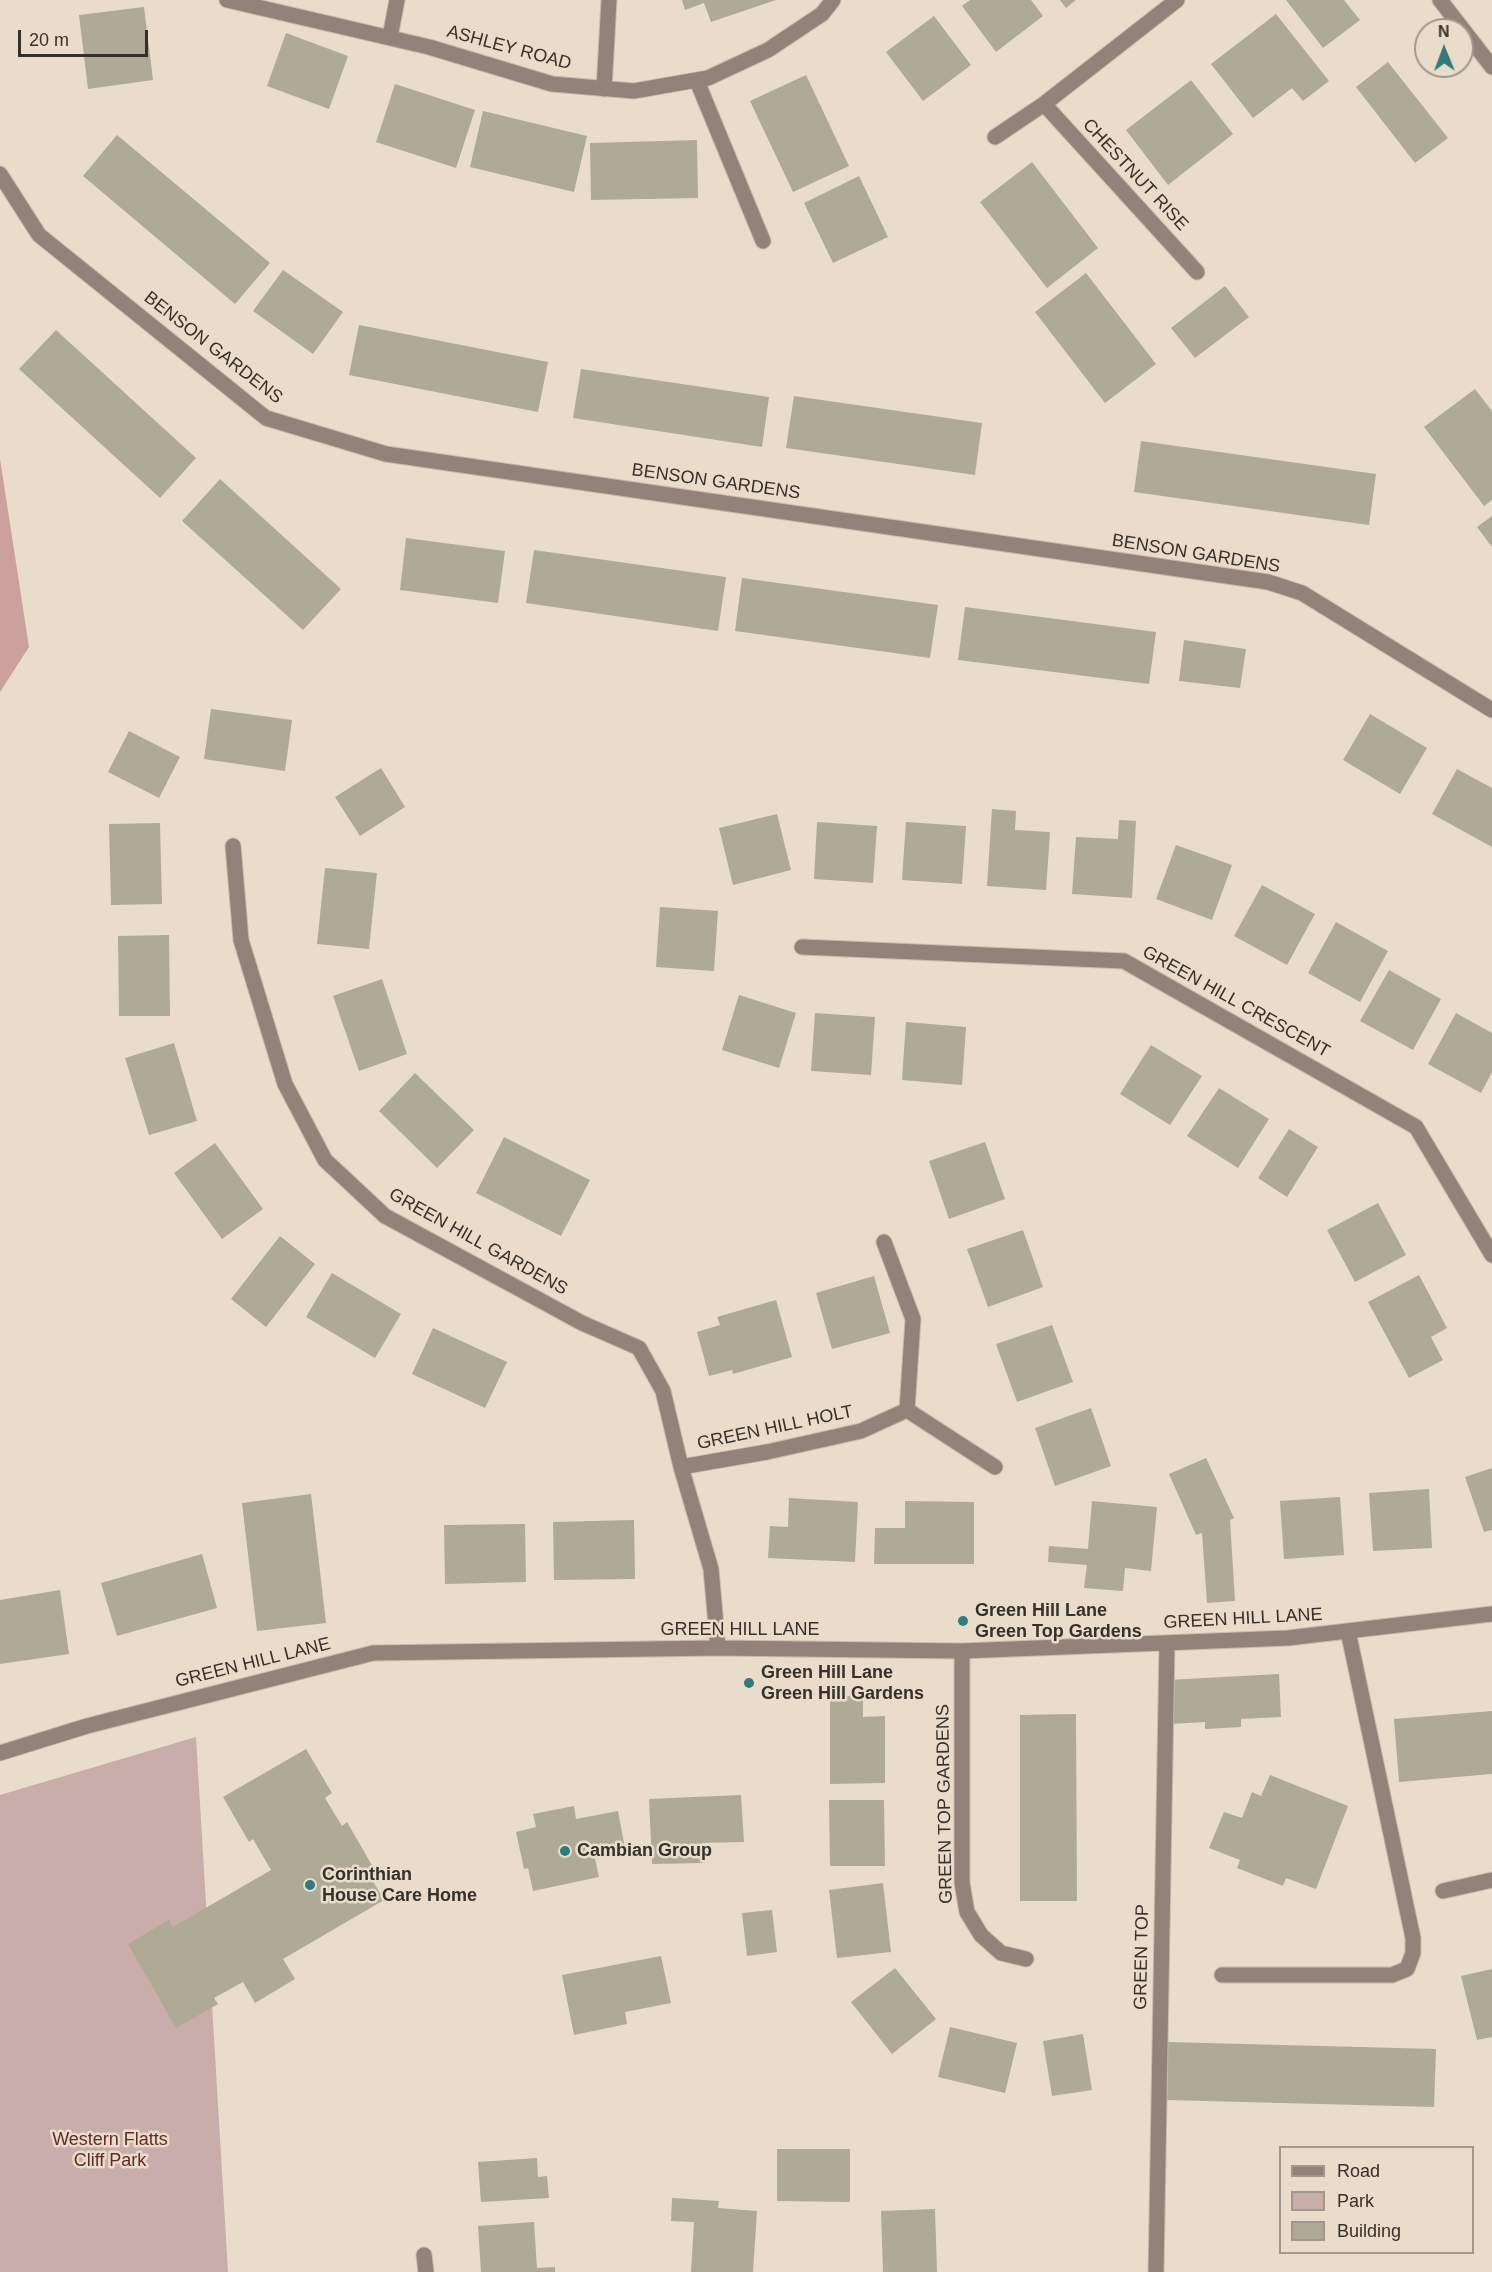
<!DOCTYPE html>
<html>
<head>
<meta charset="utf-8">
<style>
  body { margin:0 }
  #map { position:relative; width:1492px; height:2272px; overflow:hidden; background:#eadcca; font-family:Arial,sans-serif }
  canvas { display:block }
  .legend { position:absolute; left:1279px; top:2146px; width:195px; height:108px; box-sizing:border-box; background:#eadcca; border:2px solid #a2978a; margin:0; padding:8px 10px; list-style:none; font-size:18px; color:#353029 }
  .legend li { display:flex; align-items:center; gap:12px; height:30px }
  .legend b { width:30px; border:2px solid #a2978a }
  .north { position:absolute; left:1414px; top:18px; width:60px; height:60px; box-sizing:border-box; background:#eadcca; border:2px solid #a2978a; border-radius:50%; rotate:359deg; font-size:16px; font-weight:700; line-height:24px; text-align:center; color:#353029 }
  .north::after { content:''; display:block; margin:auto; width:21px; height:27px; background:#327b7c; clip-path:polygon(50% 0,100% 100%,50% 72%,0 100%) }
  .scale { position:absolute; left:18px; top:30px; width:130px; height:27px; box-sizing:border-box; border:3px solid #353029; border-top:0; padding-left:8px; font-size:18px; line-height:21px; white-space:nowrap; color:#353029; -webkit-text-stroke:4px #eadcca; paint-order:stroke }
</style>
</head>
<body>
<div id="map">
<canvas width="1492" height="2272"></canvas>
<ul class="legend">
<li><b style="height:8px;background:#92827a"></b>Road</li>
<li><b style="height:16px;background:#c8adab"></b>Park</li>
<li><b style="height:16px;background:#aeaa96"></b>Building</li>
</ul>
<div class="north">N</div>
<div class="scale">20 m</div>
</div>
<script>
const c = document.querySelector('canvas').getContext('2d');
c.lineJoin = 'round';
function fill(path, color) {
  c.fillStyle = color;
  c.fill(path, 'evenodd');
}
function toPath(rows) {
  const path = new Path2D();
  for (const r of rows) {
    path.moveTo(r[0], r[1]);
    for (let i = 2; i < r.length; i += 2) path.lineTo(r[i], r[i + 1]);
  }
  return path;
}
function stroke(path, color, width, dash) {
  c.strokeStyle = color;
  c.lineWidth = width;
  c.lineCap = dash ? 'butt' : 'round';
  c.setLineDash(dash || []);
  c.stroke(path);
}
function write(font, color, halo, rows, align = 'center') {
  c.font = font + ' Arial,sans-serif';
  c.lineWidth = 5;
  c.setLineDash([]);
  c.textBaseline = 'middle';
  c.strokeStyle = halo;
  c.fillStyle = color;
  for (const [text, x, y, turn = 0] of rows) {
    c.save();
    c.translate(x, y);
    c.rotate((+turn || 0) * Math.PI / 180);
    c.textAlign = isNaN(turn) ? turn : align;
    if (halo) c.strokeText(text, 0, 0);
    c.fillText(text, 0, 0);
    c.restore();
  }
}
fill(toPath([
  [196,1737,228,2272,0,2272,0,1795]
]), '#c8adab');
fill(toPath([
  [0,459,29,647,0,692]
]), '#cba09d');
fill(toPath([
  [682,0,776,0,711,22,704,3,685,10],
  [970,0,1031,0,1043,16,996,52,962,6],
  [1060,0,1076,0,1066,8],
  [1286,0,1344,0,1360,20,1323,48],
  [144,7,153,80,88,89,79,15],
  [1276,14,1329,81,1303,101,1292,88,1253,118,1211,64],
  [934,16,971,65,923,101,886,52],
  [286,33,348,56,329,109,267,86],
  [1388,62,1448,138,1415,163,1356,87],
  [806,75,849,166,793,192,750,101],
  [1191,80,1233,134,1168,185,1126,130],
  [395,84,475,110,456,168,376,142],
  [483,111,587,136,574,192,470,167],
  [117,135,270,263,235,304,83,176],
  [697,140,698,198,591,200,590,143],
  [1032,162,1098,248,1047,288,980,202],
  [859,176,888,237,833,263,804,203],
  [283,270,343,312,313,354,253,311],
  [1086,273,1156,364,1105,403,1035,312],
  [1225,286,1249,317,1195,358,1171,328],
  [359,325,548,362,538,412,349,375],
  [56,330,196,458,160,498,19,369],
  [581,369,769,397,762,447,573,418],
  [1475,389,1492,411,1492,500,1484,506,1424,427],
  [794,396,982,423,975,475,786,448],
  [1141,441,1376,474,1369,525,1134,492],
  [220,479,341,589,303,630,182,521],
  [1492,516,1492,547,1477,527],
  [406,538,505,551,498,603,400,590],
  [534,550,726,577,718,631,526,603],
  [742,578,938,605,930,658,735,631],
  [965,607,1156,632,1149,684,958,660],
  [1184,640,1246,649,1240,688,1179,681],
  [211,709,292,720,285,771,204,759],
  [1370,714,1427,748,1400,794,1343,760],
  [129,731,180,757,159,798,108,772],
  [381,768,405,807,360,836,335,797],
  [1457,769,1492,788,1492,847,1432,814],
  [992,809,1016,811,1015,830,1050,832,1046,890,987,886],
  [777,814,791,870,733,885,719,828],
  [1119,820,1136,821,1132,898,1072,894,1076,837,1118,839],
  [817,822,877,826,873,883,814,879],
  [906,822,966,826,962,884,902,880],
  [160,823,162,904,111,905,109,824],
  [1176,845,1232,865,1212,920,1156,899],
  [325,868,377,873,369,949,317,944],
  [1262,885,1315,914,1287,965,1234,936],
  [660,907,718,911,714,971,656,967],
  [1336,922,1388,951,1360,1002,1308,973],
  [169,935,170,1016,119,1016,118,936],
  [1389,970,1441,999,1413,1050,1360,1021],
  [382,979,407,1054,359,1071,333,996],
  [739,995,796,1013,779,1068,722,1050],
  [815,1013,875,1017,871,1075,811,1071],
  [1456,1013,1492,1033,1492,1072,1481,1093,1428,1064],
  [906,1022,966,1027,962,1085,902,1080],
  [174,1043,197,1121,149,1135,125,1058],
  [1151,1045,1202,1076,1170,1125,1120,1094],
  [415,1073,474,1130,437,1168,379,1111],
  [1219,1088,1269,1119,1238,1168,1187,1136],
  [1289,1129,1318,1147,1287,1197,1258,1178],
  [504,1137,590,1180,561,1236,476,1193],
  [985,1142,1005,1199,949,1219,929,1161],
  [215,1143,263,1209,222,1239,174,1173],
  [1378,1203,1406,1255,1355,1282,1327,1230],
  [1023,1230,1043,1287,988,1307,967,1249],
  [280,1236,315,1264,266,1327,231,1299],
  [332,1273,401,1314,375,1358,306,1317],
  [1419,1275,1447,1328,1431,1337,1443,1360,1409,1378,1368,1302],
  [874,1276,890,1333,832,1349,816,1293],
  [776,1300,792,1357,733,1374,732,1370,709,1376,697,1332,720,1325,717,1317],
  [1052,1325,1073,1382,1017,1402,996,1344],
  [433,1328,507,1362,485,1408,412,1374],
  [1091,1408,1111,1466,1055,1486,1035,1428],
  [1206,1458,1234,1518,1230,1520,1235,1601,1207,1603,1202,1533,1196,1535,1169,1474],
  [1492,1468,1492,1530,1484,1532,1465,1477],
  [1429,1489,1432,1548,1373,1551,1369,1493],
  [311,1494,326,1623,257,1631,242,1503],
  [1340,1497,1344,1555,1284,1559,1280,1501],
  [789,1498,858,1502,855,1562,768,1558,770,1526,788,1527],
  [905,1501,974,1502,974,1564,874,1564,875,1528,905,1528],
  [1092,1501,1157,1507,1151,1571,1125,1568,1123,1591,1084,1588,1087,1565,1048,1562,1049,1546,1088,1549],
  [634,1520,635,1579,554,1580,553,1522],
  [525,1524,526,1582,445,1584,444,1525],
  [202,1554,217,1608,117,1636,101,1583],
  [60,1590,69,1654,0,1664,0,1600],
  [1279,1674,1281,1717,1241,1719,1241,1727,1205,1729,1205,1722,1170,1724,1167,1680],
  [830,1696,863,1696,863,1717,885,1716,885,1783,830,1784],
  [1492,1711,1492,1774,1399,1782,1394,1719],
  [1076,1714,1077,1901,1020,1901,1020,1715],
  [306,1749,332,1793,325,1798,342,1826,347,1822,373,1867,367,1871,384,1900,283,1959,295,1979,255,2003,243,1982,214,1998,218,2004,176,2028,128,1944,169,1920,173,1927,271,1870,253,1839,249,1842,223,1797],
  [1270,1775,1348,1806,1316,1889,1286,1878,1283,1886,1237,1868,1240,1860,1209,1848,1224,1812,1242,1818,1252,1792,1261,1796],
  [741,1795,744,1842,702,1843,703,1863,652,1864,649,1799],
  [829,1800,884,1800,885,1866,830,1866],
  [574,1806,576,1819,618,1811,625,1848,594,1854,599,1877,533,1891,528,1868,524,1869,516,1832,536,1827,533,1814],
  [883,1883,891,1952,837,1958,829,1890],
  [772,1910,777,1952,747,1956,742,1913],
  [661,1956,671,2003,625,2012,627,2024,574,2035,562,1975],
  [895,1968,936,2019,892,2054,851,2002],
  [1492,1969,1492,2037,1477,2040,1461,1976],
  [950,2027,1017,2043,1005,2093,938,2077],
  [1083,2034,1092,2090,1052,2096,1043,2041],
  [1168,2042,1436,2049,1434,2107,1167,2100],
  [777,2149,850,2149,850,2202,777,2201],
  [537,2158,538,2177,547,2176,549,2198,481,2202,478,2162],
  [672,2198,719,2201,718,2208,757,2211,753,2272,691,2272,694,2222,671,2221],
  [935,2209,937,2272,883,2272,881,2211],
  [534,2222,537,2268,555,2267,555,2272,481,2272,478,2226]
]), '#aeaa96');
const minor = toPath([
  [227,0,429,47,552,84,634,91,708,78,768,50,822,14,833,0],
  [1177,0,1044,104,1197,272],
  [1440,0,1492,67],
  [390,37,397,0],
  [697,81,763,241],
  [604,89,609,0],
  [995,137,1044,104],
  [0,174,39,235,266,418,386,454,1268,582,1302,593,1492,710],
  [233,846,241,940,285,1084,325,1160,385,1216,582,1323,639,1348,663,1391,681,1467,711,1569,718,1648],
  [802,947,1124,961,1416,1127,1492,1255],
  [884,1242,913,1319,907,1410],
  [681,1467,767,1452,861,1431,907,1410,995,1467],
  [962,1651,962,1883,967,1912,981,1935,1001,1953,1026,1959],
  [0,1753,87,1726,373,1653,718,1648,962,1651,1288,1638,1492,1614],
  [1443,1891,1492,1880],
  [1222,1975,1392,1975,1407,1969,1413,1953,1413,1938,1348,1631],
  [424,2255,426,2272],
  [1156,2272,1167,1643]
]);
stroke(minor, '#c6baaa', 17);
stroke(minor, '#92827a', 15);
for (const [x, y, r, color] of [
  [963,1621,6,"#327b7c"],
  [749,1683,6,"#327b7c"],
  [565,1851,6,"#327b7c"],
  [310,1885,6,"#327b7c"]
]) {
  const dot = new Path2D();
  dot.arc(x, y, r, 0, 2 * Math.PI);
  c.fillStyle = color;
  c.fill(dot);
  stroke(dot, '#eadcca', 2);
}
write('18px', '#353029', '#eadcca', [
  ["ASHLEY ROAD",509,48,15],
  ["CHESTNUT RISE",1135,175,47],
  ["BENSON GARDENS",213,348,38],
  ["BENSON GARDENS",716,482,8],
  ["BENSON GARDENS",1196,554,9],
  ["GREEN HILL CRESCENT",1236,1002,29],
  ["GREEN HILL GARDENS",478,1242,29],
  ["GREEN HILL HOLT",775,1428,-12],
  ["GREEN HILL LANE",1243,1619,-3],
  ["GREEN HILL LANE",740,1630],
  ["GREEN HILL LANE",253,1663,-14],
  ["GREEN TOP GARDENS",945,1804,-91],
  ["GREEN TOP",1142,1957,-89]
]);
write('bold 18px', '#353029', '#eadcca', [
  ["Green Hill Lane",975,1611],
  ["Green Top Gardens",975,1632],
  ["Green Hill Lane",761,1673],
  ["Green Hill Gardens",761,1694],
  ["Cambian Group",577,1851],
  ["Corinthian",322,1875],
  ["House Care Home",322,1896]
], 'left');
write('18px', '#622b29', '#eadcca', [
  ["Western Flatts",110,2140],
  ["Cliff Park",110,2161]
]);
</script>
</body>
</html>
